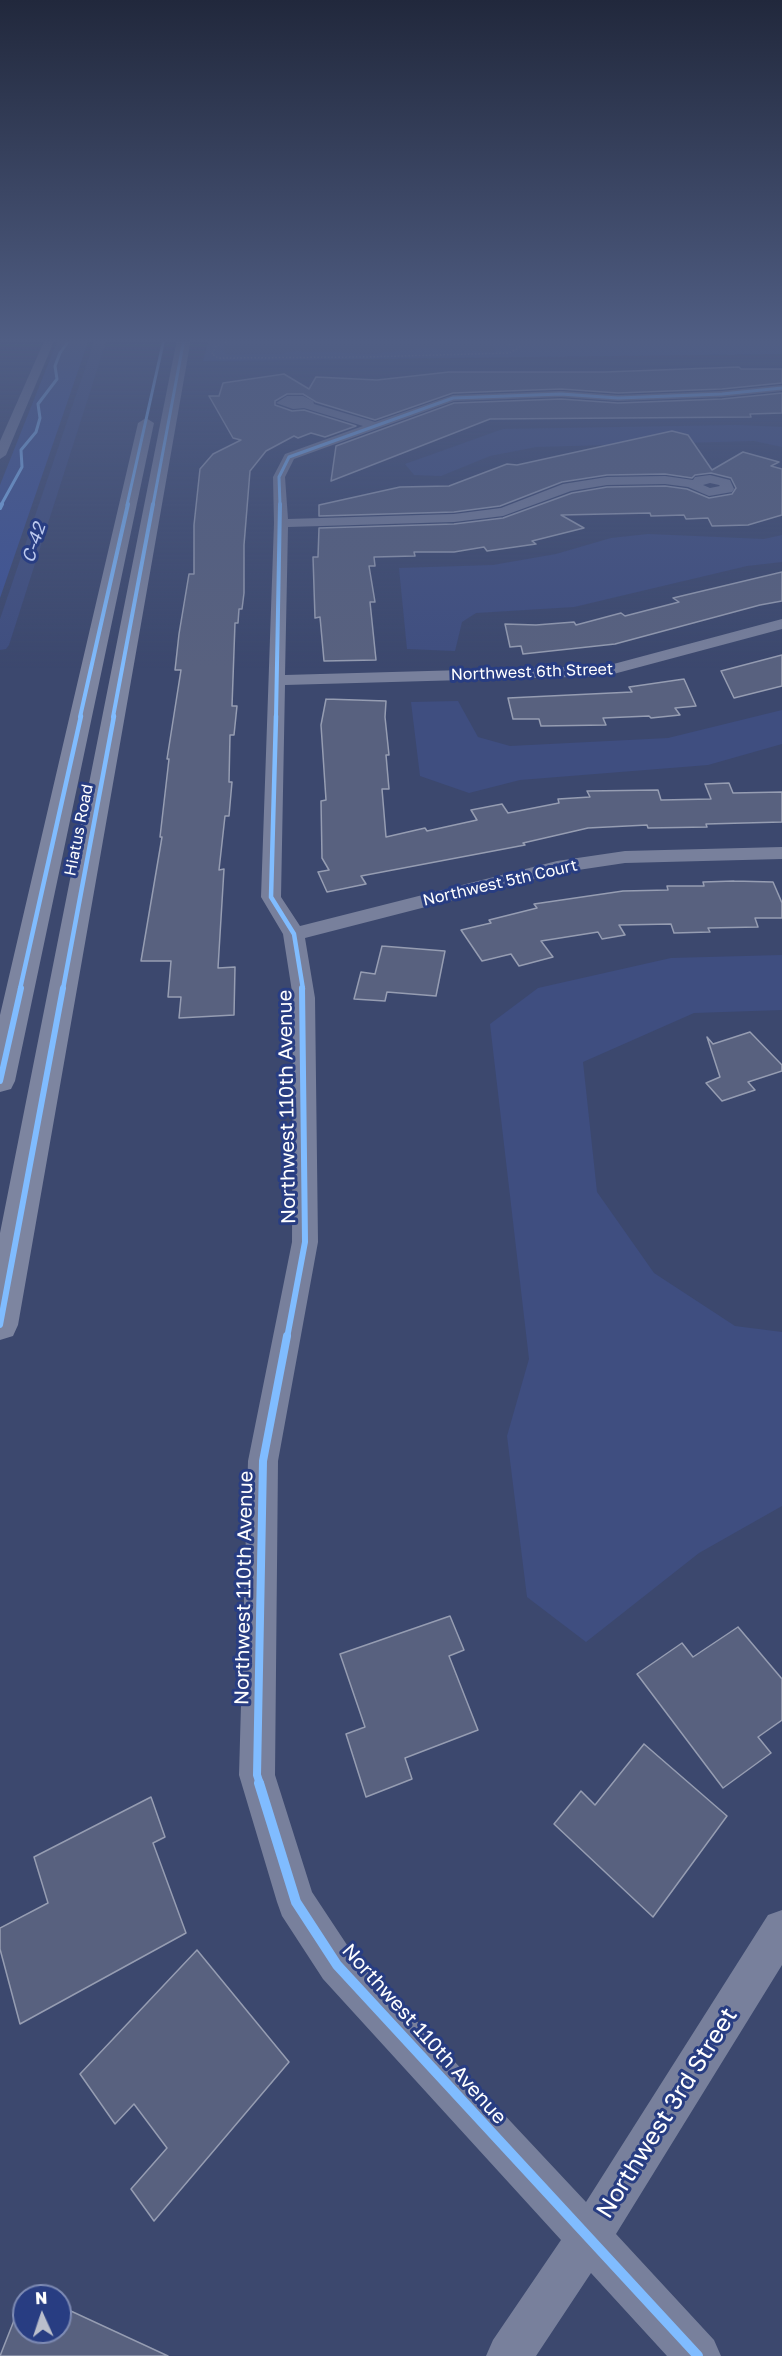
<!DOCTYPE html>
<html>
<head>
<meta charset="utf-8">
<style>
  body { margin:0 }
  #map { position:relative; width:782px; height:2356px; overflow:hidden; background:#3c486e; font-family:"Golos Text",sans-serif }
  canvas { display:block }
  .north { position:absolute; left:12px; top:2284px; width:60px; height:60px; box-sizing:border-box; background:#283d82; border:2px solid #7e8bb4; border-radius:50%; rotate:357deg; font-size:16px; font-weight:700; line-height:24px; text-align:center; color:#fff }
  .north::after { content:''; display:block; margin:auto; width:21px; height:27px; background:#bbbfcc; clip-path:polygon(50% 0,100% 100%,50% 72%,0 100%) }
</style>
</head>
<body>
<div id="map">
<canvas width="782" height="2356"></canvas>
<div class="north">N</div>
</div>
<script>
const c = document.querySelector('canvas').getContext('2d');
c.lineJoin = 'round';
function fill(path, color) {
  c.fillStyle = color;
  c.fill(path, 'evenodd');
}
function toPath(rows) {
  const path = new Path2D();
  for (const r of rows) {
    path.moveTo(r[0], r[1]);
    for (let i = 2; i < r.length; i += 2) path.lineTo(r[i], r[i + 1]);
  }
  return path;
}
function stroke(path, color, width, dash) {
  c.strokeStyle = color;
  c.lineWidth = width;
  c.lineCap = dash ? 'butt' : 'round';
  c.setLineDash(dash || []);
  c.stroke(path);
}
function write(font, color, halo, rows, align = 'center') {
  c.font = font + ' "Golos Text",sans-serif';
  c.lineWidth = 6;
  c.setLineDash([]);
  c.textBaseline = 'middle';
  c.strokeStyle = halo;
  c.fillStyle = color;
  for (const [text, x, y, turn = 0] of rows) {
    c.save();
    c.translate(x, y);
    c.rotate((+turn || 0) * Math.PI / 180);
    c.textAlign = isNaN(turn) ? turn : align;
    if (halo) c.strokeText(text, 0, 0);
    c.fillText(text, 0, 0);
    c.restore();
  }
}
fill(toPath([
  [58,339,89,339,0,598,0,485],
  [209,339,782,339,782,354,203,361]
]), '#3d5398');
fill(toPath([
  [318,339,471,339,495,347,494,352,424,348,372,354,294,351,281,354,230,355,223,352,225,346,256,343,279,344],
  [738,425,782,427,782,447,754,441,536,447,490,456,441,476,414,475,405,464,503,429],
  [648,534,764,539,782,535,782,562,747,566,574,607,476,613,462,622,455,651,407,649,399,568,493,565,556,554,611,538],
  [458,701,478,737,510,746,668,738,782,710,782,744,708,765,520,780,469,793,420,776,411,702],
  [782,955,782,1010,694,1013,583,1062,597,1192,654,1273,735,1326,782,1332,782,1506,699,1553,586,1642,527,1597,507,1436,529,1359,490,1024,538,988,671,958]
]), '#3f4e80');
fill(toPath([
  [95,339,107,339,9,645,6,649,0,650,0,619,95,339]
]), '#3f4e80');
const building = toPath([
  [739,367,741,369,782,369,782,383,722,389,618,393,561,389,453,393,375,420,316,402,303,394,287,394,275,401,275,405,292,411,304,410,356,426,325,437,311,433,298,438,294,436,266,451,250,471,244,545,244,593,242,609,239,609,238,623,235,623,232,706,237,706,234,735,230,735,229,782,232,782,229,816,225,816,219,870,224,869,218,968,235,967,234,1015,179,1018,181,997,168,997,171,961,141,961,162,837,160,837,169,759,167,759,181,670,175,670,179,634,189,574,194,574,194,525,200,469,213,454,241,440,233,438,209,396,219,396,223,383,284,374,309,389,316,377,377,380,449,372,605,372,739,367],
  [782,393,782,413,750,414,751,417,490,419,331,481,336,446,454,403,561,399,618,403,722,399,782,393],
  [672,431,688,435,712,470,743,452,779,462,771,466,782,469,782,515,748,525,712,526,708,518,686,519,684,515,651,516,650,513,561,515,584,528,532,541,536,544,487,551,484,547,454,552,414,552,415,556,374,557,375,566,369,566,375,602,370,602,376,660,324,661,320,617,315,618,313,557,318,557,319,528,454,524,503,518,572,493,607,487,665,486,687,489,709,498,732,494,736,488,731,478,711,473,695,475,692,478,665,474,607,475,562,482,500,506,454,512,319,516,319,505,400,487,449,486,507,464,517,465,672,431],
  [782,572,782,601,760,605,615,644,523,654,521,646,510,647,505,624,536,625,574,622,576,625,621,613,625,616,679,602,673,598,782,572],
  [782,655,782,686,734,698,721,671,782,655],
  [684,679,696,706,675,708,680,715,651,718,649,716,603,718,606,725,541,726,539,719,513,719,508,698,632,692,629,687,684,679],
  [326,699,386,701,385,717,389,755,386,755,389,789,382,789,386,837,425,828,427,831,477,820,471,810,502,804,508,813,559,803,558,799,590,797,587,791,658,790,661,800,711,799,705,784,729,783,733,793,782,792,782,822,706,824,707,827,648,828,647,825,588,828,523,843,525,845,361,876,366,884,327,892,318,872,329,870,322,858,321,801,326,800,321,725,326,699],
  [734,881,773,882,782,903,782,918,755,918,758,927,708,928,710,932,674,933,671,924,619,925,625,935,602,939,598,932,541,941,553,957,519,966,511,954,482,961,461,930,491,923,489,920,537,908,534,904,623,891,668,890,667,886,704,886,703,882,734,881],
  [382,946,445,951,436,996,387,992,385,1001,354,999,361,972,375,974,382,946],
  [750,1032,782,1065,782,1071,748,1082,755,1090,722,1101,706,1083,720,1077,707,1037,713,1044,750,1032],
  [450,1616,464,1650,449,1656,478,1730,405,1758,412,1779,366,1797,346,1734,365,1727,340,1654,450,1616],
  [738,1627,782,1679,782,1720,758,1737,771,1753,723,1788,637,1674,682,1643,693,1657,738,1627],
  [644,1744,727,1816,653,1917,554,1824,581,1791,595,1805,644,1744],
  [151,1797,165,1837,153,1843,186,1933,20,2024,0,1949,0,1928,48,1903,34,1857,151,1797],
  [197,1950,289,2062,154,2221,131,2189,167,2148,134,2104,115,2124,80,2074,197,1950],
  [26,2290,39,2296,24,2296,24,2332,60,2332,60,2306,168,2356,0,2356,26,2290]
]);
fill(building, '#58617f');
stroke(building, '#969db2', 1.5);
stroke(toPath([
  [285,339,229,341,216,346,212,354,218,358,365,357,509,353,520,347],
  [492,339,520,347]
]), '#78809c', 1.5, [1.5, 2]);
fill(toPath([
  [45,339,55,339,6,455,0,459,0,441,45,339],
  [782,385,782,391,722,397,618,401,561,397,454,401,294,459,285,477,288,519,454,514,501,508,563,484,607,477,665,476,693,480,695,477,710,475,730,480,734,489,732,492,709,496,688,487,665,484,607,485,571,491,503,516,454,522,288,527,285,675,606,666,782,619,782,629,606,676,285,685,281,897,300,926,557,861,625,851,782,847,782,859,625,863,558,873,305,938,315,998,318,1242,278,1461,275,1775,312,1892,351,1951,586,2202,768,1915,782,1910,782,1965,616,2234,714,2340,721,2356,667,2356,591,2273,536,2356,486,2356,493,2340,561,2240,323,1979,282,1916,277,1902,239,1775,248,1461,292,1242,293,998,283,934,261,897,274,523,273,477,285,454,363,426,304,408,293,409,276,403,287,396,303,396,313,401,314,404,375,422,453,395,561,391,618,395,722,391,782,385],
  [710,483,719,485,720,486,710,488,703,485,710,483]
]), '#78809c');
fill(toPath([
  [177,339,191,339,18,1325,13,1336,0,1340,0,1233,177,339],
  [146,418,154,423,15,1081,11,1089,0,1092,0,1015,138,423,146,418]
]), '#7d85a0');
stroke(toPath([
  [1,505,22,467,21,450,36,432,40,418,38,404,57,379,55,366,60,353,70,339],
  [127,505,164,339],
  [153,505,184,339],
  [280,505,279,477,289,457,453,398,561,394,618,398,722,394,782,388]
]), '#80bcff', 3);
stroke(toPath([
  [0,508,2,504],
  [80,717,128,504],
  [113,717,153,504],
  [276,717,280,504]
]), '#80bcff', 4);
stroke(toPath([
  [276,716,271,897,294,934,303,989],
  [20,989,81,716],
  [63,989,114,716]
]), '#80bcff', 4.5);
stroke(toPath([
  [0,1081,21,988],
  [0,1325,63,988],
  [287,1338,305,1242,302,988]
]), '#80bcff', 6);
stroke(toPath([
  [260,1784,257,1775,263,1461,287,1336]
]), '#80bcff', 8);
stroke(toPath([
  [259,1783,296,1902,337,1965,698,2356]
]), '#80bcff', 10);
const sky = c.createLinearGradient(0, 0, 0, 669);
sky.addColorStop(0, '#21283c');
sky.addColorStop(0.51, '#505e84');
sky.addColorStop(1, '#505e8400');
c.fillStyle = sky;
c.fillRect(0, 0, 782, 669);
write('16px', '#fff', '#283d82', [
  ["Northwest 6th Street",532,672,-2],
  ["Hiatus Road",79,830,-79],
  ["Northwest 5th Court",500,883,-13]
]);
write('italic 18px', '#bcc9ee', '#283d82', [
  ["C-42",34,543,-72]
]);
write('20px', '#fff', '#283d82', [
  ["Northwest 110th Avenue",287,1107,-91],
  ["Northwest 110th Avenue",244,1588,-89],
  ["Northwest 110th Avenue",424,2034,48]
]);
write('24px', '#fff', '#283d82', [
  ["Northwest 3rd Street",667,2113,-58]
]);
</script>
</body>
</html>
